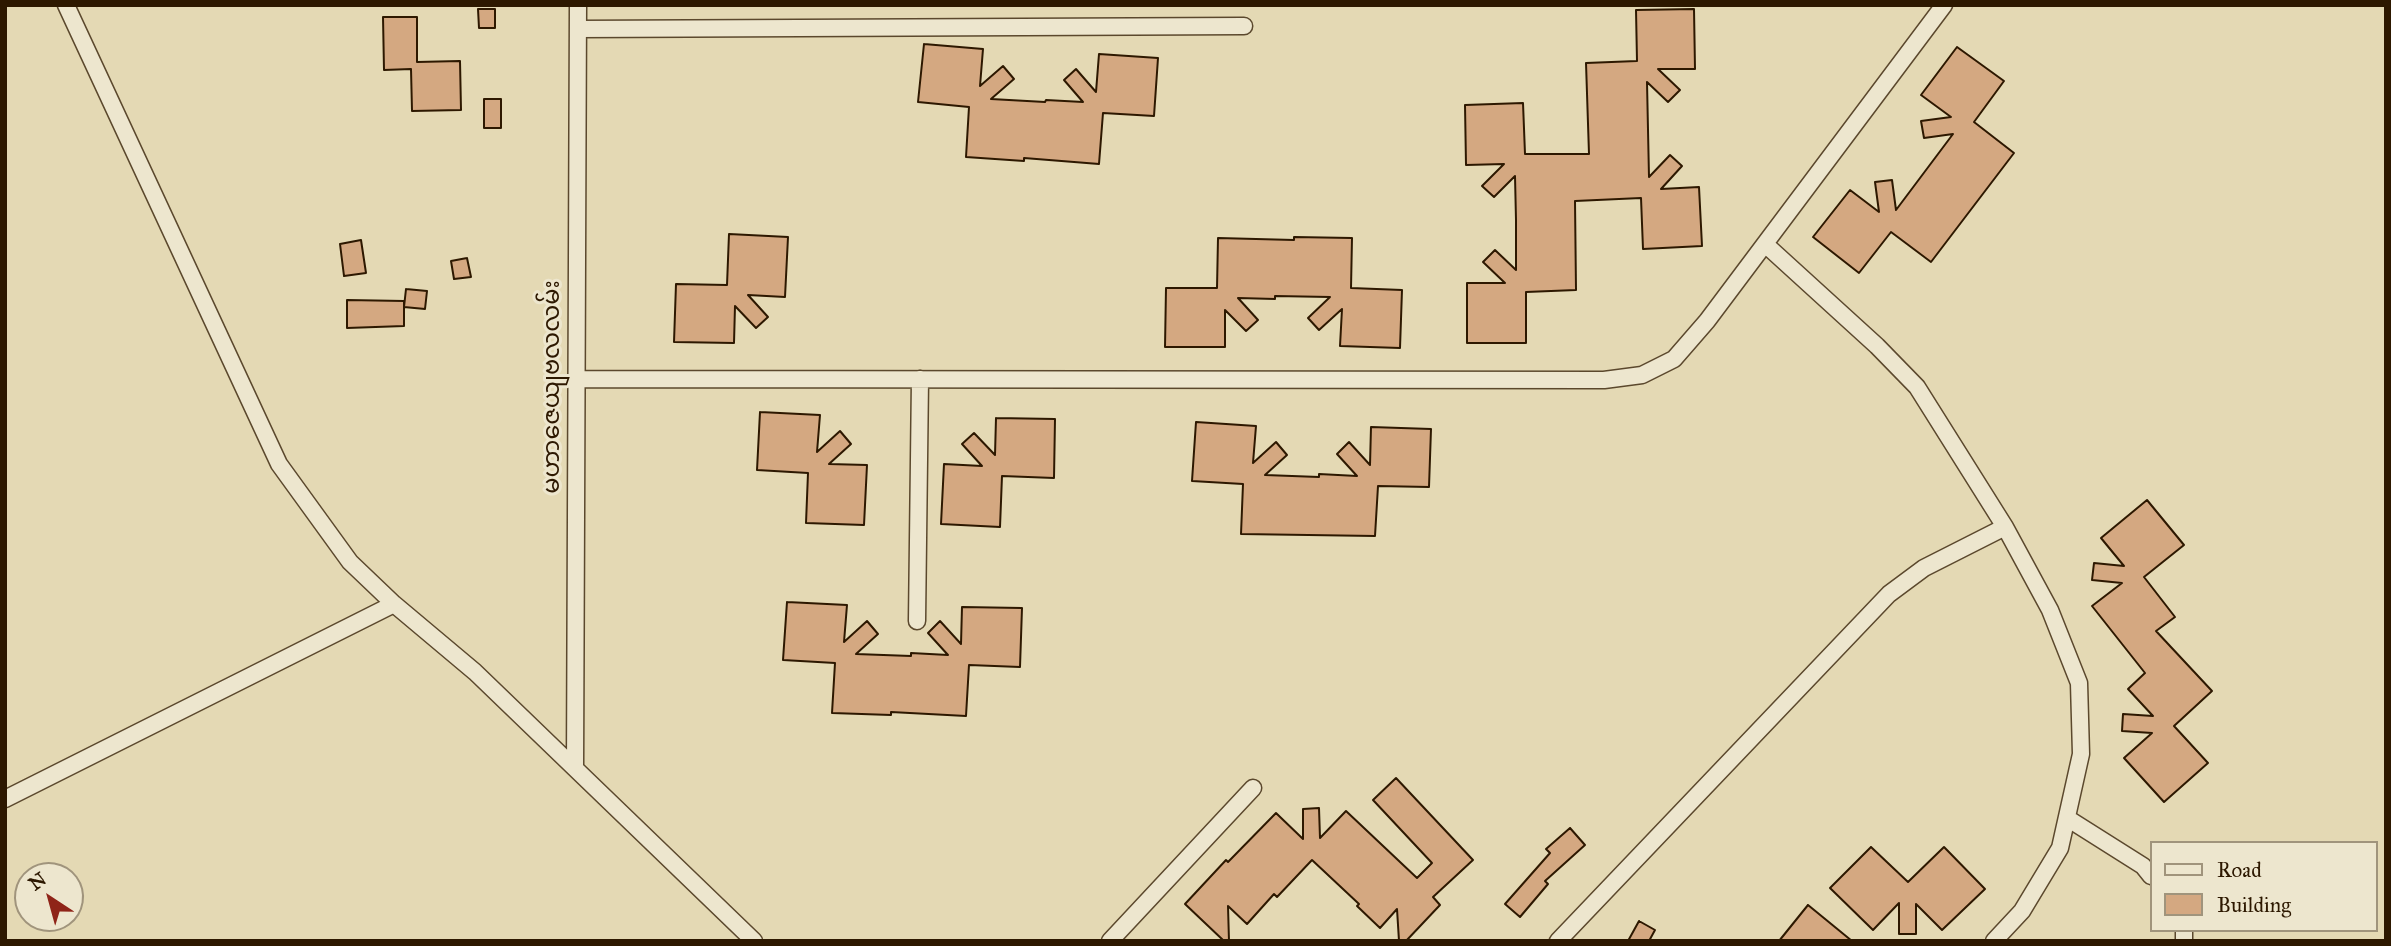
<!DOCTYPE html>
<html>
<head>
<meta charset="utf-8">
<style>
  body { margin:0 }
  #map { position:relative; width:2391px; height:946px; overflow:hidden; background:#e4d9b4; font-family:"IM FELL Great Primer",serif }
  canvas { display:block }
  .frame { position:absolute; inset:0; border:7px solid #2d1800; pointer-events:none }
  .legend { position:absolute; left:2150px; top:841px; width:228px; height:91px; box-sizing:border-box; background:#ede6ce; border:2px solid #a0947c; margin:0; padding:9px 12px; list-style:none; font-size:21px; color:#2d1800 }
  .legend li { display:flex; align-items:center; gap:14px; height:35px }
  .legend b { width:35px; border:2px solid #a0947c }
  .north { position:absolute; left:14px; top:862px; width:70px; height:70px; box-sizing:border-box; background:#ede6ce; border:2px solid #a0947c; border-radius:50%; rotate:324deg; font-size:19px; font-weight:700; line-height:28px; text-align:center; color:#2d1800 }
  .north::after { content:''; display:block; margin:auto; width:24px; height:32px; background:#8f2418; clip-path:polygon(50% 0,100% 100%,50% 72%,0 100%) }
</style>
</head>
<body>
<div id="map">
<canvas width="2391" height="946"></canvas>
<div class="frame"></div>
<ul class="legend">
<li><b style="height:9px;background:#ede6ce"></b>Road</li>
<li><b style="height:19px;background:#d4a881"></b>Building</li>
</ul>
<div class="north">N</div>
</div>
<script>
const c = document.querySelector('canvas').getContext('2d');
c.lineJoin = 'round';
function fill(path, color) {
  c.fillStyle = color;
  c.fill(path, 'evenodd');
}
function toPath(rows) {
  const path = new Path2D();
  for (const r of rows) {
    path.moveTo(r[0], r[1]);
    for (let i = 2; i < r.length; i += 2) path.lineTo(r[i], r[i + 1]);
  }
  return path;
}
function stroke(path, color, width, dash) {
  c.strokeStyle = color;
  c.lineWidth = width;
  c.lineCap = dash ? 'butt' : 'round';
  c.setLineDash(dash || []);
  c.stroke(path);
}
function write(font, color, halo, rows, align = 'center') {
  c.font = font + ' "IM FELL Great Primer","Noto Sans Myanmar",serif';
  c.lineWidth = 6;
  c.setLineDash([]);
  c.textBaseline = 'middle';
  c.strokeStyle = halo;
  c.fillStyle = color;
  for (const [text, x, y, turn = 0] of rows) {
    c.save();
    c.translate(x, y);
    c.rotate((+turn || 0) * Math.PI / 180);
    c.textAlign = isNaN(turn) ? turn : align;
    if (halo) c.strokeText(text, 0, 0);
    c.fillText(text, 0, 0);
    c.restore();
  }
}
const building = toPath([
  [478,9,495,9,495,28,479,28,478,9],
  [1694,9,1695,69,1658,69,1680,90,1668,102,1647,82,1649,177,1670,155,1682,166,1661,189,1699,187,1702,246,1643,249,1641,198,1575,201,1576,290,1526,292,1526,343,1467,343,1467,283,1505,283,1483,262,1495,250,1516,270,1516,220,1515,176,1494,197,1482,186,1504,164,1466,165,1465,105,1523,103,1525,154,1589,154,1586,63,1637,61,1636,10,1694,9],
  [383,17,417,17,417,62,460,61,461,110,412,111,411,69,384,70,383,17],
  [924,44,983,49,980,86,1003,66,1014,79,991,99,1045,102,1046,100,1083,102,1064,80,1076,69,1096,92,1099,54,1158,58,1154,116,1103,113,1099,164,1024,158,1024,161,966,157,969,107,918,102,924,44],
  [1957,47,2004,81,1974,122,2014,153,1931,262,1891,232,1859,273,1813,237,1850,190,1879,212,1875,182,1892,180,1896,210,1953,134,1924,138,1921,121,1951,117,1921,95,1957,47],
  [484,99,501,99,501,128,484,128,484,99],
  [729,234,788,237,785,297,748,295,768,317,756,328,735,306,734,343,674,342,676,284,727,285,729,234],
  [1294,237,1352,238,1351,288,1402,290,1400,348,1340,346,1342,309,1319,330,1308,318,1330,297,1275,296,1275,299,1238,298,1258,320,1246,331,1225,310,1225,347,1165,347,1166,288,1217,288,1218,238,1294,240,1294,237],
  [361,240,366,273,344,276,340,244,361,240],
  [467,258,471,277,454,279,451,261,467,258],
  [406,289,427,291,425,309,404,307,406,289],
  [347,300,404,301,404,326,347,328,347,300],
  [760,412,820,415,817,452,840,431,851,444,829,464,867,465,864,525,806,523,808,473,757,470,760,412],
  [996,418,1055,419,1054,478,1002,476,1000,527,941,524,944,464,982,466,962,444,974,433,995,455,996,418],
  [1196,422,1256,426,1253,463,1276,442,1287,455,1265,475,1319,477,1319,474,1357,476,1337,454,1349,442,1370,465,1371,427,1431,429,1429,487,1378,486,1375,536,1241,534,1243,484,1192,481,1196,422],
  [2147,500,2184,545,2144,577,2175,617,2156,631,2212,691,2174,726,2208,763,2164,802,2124,758,2152,733,2122,731,2123,714,2153,716,2128,689,2145,673,2092,606,2122,583,2092,580,2094,563,2124,566,2101,538,2147,500],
  [787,602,847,605,844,642,867,621,878,634,856,654,911,656,911,653,948,655,928,633,940,621,961,644,962,607,1022,608,1020,667,969,665,966,716,891,712,891,715,832,713,835,663,783,660,787,602],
  [1396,778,1473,860,1433,897,1440,905,1406,941,1399,941,1397,909,1380,928,1357,906,1359,904,1312,860,1277,897,1274,894,1247,924,1228,906,1229,941,1224,941,1185,904,1226,860,1228,862,1276,813,1303,839,1303,809,1319,808,1320,838,1346,811,1417,878,1432,863,1373,800,1396,778],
  [1570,828,1585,845,1545,881,1548,884,1520,917,1505,904,1550,853,1546,849,1570,828],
  [1871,847,1908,882,1944,847,1985,889,1942,930,1916,904,1916,934,1899,934,1899,903,1873,930,1830,888,1871,847],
  [1808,905,1852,941,1779,941,1808,905],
  [1639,921,1655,930,1649,941,1628,941,1639,921]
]);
fill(building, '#d4a881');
stroke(building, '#2d1800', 2);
const minor = toPath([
  [66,5,279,464,350,562,394,604,475,672,754,941],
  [578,29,1244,26],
  [1765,244,1877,346,1917,387,2005,527,2050,610,2079,683,2081,754,2060,848,2022,911,1994,941],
  [576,379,1604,380,1642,375,1674,359,1707,321,1944,5],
  [917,621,920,379],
  [575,768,578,5],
  [5,799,394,604],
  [2067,818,2143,866,2151,876],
  [1110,941,1253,788],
  [1558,941,1889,594,1924,568,2005,527],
  [2184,941,2184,930]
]);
stroke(minor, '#5b482d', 19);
stroke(minor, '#ede6ce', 16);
write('24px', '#2d1800', '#ede6ce', [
  ["မဟာဇေယျဗလလမ်း",553,387,-90]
]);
</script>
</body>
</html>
